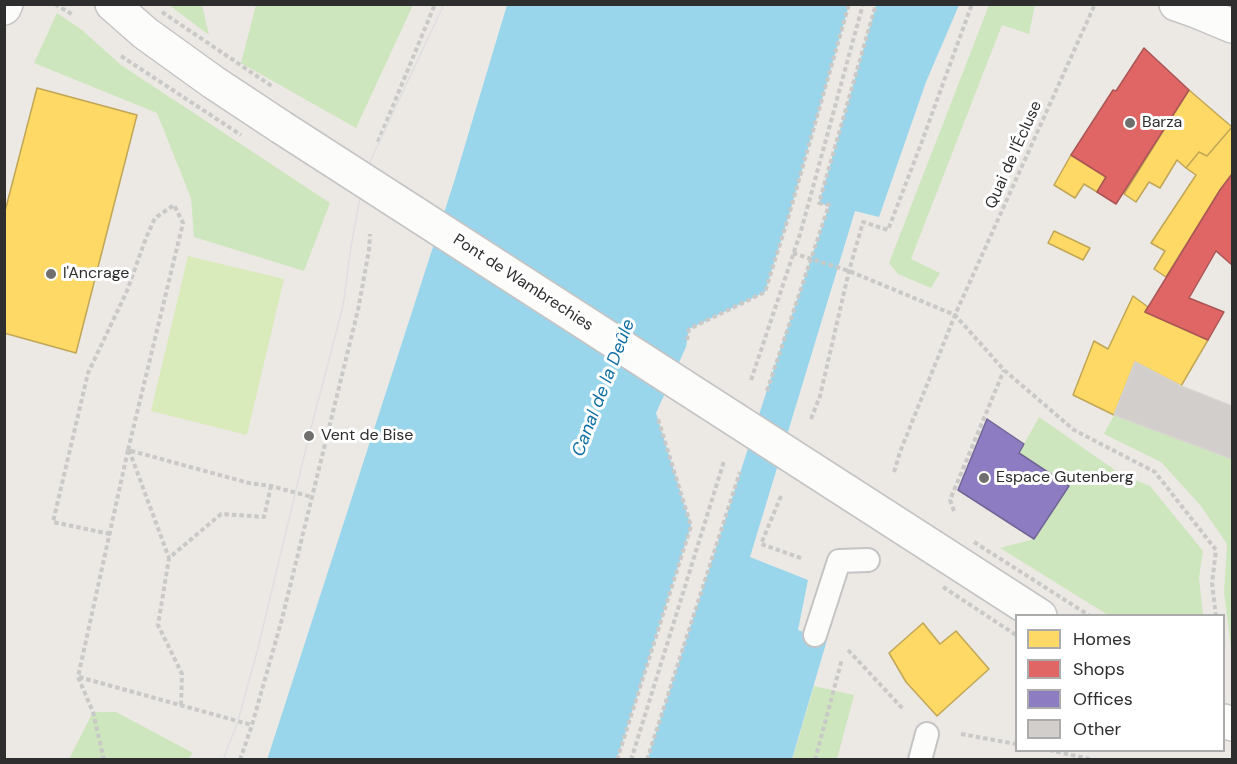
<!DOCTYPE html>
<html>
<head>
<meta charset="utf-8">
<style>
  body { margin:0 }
  #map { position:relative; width:1237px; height:764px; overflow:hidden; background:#ece8e4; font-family:"DM Sans",sans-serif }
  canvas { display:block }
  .frame { position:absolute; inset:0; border:6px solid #2e2e2e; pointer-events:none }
  .legend { position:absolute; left:1015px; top:614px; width:210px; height:138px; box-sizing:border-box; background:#fff; border:2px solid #ababab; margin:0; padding:8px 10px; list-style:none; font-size:18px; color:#2e2e2e }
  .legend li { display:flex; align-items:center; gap:12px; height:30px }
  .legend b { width:30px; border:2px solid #ababab }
</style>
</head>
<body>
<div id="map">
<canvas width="1237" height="764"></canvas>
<div class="frame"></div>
<ul class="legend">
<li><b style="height:16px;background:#ffd966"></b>Homes</li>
<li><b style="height:16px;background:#e06666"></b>Shops</li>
<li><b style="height:16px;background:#8e7cc3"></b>Offices</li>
<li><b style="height:16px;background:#d1cecb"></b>Other</li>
</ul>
</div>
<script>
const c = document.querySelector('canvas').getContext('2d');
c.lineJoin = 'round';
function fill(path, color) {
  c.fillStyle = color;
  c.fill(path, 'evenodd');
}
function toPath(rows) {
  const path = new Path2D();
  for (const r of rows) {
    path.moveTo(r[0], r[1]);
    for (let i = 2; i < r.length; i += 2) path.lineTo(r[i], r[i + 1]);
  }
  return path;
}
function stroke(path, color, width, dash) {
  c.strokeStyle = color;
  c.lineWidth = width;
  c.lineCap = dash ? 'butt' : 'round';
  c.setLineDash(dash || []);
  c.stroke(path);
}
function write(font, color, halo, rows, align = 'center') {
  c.font = font + ' "DM Sans",sans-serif';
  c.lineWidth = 6;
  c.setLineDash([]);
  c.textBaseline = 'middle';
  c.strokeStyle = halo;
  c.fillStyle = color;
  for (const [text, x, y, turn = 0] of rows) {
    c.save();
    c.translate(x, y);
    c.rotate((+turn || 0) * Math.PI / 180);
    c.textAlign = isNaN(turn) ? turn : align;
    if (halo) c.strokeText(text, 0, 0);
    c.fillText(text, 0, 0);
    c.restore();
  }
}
fill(toPath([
  [169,5,202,5,209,35],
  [256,5,413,5,356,128,241,63],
  [989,5,1035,5,1029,34,1002,25,911,259,940,273,931,288,898,274,889,263],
  [57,13,82,30,121,65,330,203,304,271,194,237,191,198,157,113,34,63],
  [1114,415,1232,459,1232,656,1224,592,1227,544,1201,506,1161,462,1104,434],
  [1039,417,1122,475,1150,486,1203,551,1199,578,1203,615,1108,615,1000,548,1034,539,1069,486,1019,453],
  [814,686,854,695,837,759,792,760],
  [93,712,116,712,193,753,188,759,69,759]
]), '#cee6be');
fill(toPath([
  [188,256,284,279,247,435,151,411]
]), '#d9eabb');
fill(toPath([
  [507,5,849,5,789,215,765,292,689,329,686,347,656,413,691,526,617,759,267,760,454,182],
  [876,5,959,5,926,82,879,217,855,211,750,557,808,580,798,630,827,640,792,759,647,760,780,350,829,206,819,203]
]), '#99d6ec');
const homes = toPath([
  [37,88,137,115,76,353,4,333,4,215,37,88],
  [1189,90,1232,127,1207,156,1199,152,1186,168,1177,160,1160,188,1149,182,1136,202,1124,194,1189,90],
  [1232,127,1232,174,1220,190,1166,277,1154,269,1165,251,1151,243,1196,175,1186,168,1199,152,1207,156,1232,127],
  [1071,155,1106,177,1097,192,1084,184,1075,198,1054,185,1071,155],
  [1054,231,1090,248,1083,260,1048,243,1054,231],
  [1133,296,1148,307,1145,312,1208,340,1181,386,1135,362,1114,415,1073,395,1094,341,1108,349,1133,296],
  [923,623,940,644,956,631,989,669,937,716,906,682,889,653,923,623]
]);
fill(homes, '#ffd966');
stroke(homes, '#c0a655', 1.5);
const shops = toPath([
  [1144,48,1189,90,1116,204,1097,192,1106,177,1071,155,1113,90,1116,91,1144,48],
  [1232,174,1232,265,1216,251,1189,298,1224,312,1208,340,1145,312,1220,190,1232,174]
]);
fill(shops, '#e06666');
stroke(shops, '#ab5555', 1.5);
const offices = toPath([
  [987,419,1024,444,1019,453,1069,486,1034,539,958,490,987,419]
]);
fill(offices, '#8e7cc3');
stroke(offices, '#716596', 1.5);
const building = toPath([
  [1135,362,1181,386,1232,406,1232,459,1114,415,1135,362]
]);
fill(building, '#d1cecb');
stroke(building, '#d7d4d0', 1.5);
const service = toPath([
  [815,635,839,561,868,560],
  [920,760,927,734]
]);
const minor = toPath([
  [1176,4,1196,11,1232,26],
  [4,8,6,4]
]);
const tertiary = toPath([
  [112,4,145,33,213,82,281,127],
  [933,547,1040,616],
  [1224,721,1232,724]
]);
stroke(service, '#c5c4c5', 26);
stroke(minor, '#c5c4c5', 36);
stroke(tertiary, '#c5c4c5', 36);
stroke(toPath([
  [55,4,73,15],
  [378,142,435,4],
  [793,253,849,271,955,315,1004,370,1074,430,1155,472,1216,550,1212,583,1216,616],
  [687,340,689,329,765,292,789,215,849,4],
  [751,380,801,231,863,4],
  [767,391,829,205,819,203,876,4],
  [811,419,820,396,849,271,863,222,888,230,921,144,972,4],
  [129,450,169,558],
  [894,472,900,452,955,315,1095,4],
  [781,496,761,544,804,559],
  [954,511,950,500,1004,370],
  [110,534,53,522,88,373,127,291,146,238,155,218,174,205,183,223,128,450,249,483,271,486,312,497],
  [848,650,904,710],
  [79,677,252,725],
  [181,705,182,674,158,625,169,558,221,514,264,517,271,486],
  [961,734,1016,744],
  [1049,750,1094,760],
  [104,760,93,712,78,677,128,450],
  [240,760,252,725,282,619,358,310,369,250,370,234],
  [617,760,691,526,658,419],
  [631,760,724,461],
  [647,760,740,472],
  [815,760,842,659]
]), '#c9c9c8', 4, [4.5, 3]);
stroke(service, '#fcfcfb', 22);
stroke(minor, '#fcfcfb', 33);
stroke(tertiary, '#fcfcfb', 33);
stroke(toPath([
  [223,760,238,721,258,648,309,436,343,306,351,247,360,197,368,166,444,4]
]), '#dfdfe1', 1.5);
const tertiaryBridge = toPath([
  [281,127,933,547]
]);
stroke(tertiaryBridge, '#c5c4c5', 36, []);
stroke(toPath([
  [162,12,273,87],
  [121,56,241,135],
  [974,542,1090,616],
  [943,587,1016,635]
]), '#c9c9c8', 4, [4.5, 3]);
stroke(tertiaryBridge, '#fcfcfb', 33);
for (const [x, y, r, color] of [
  [1130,123,6,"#706f6e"],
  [51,274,6,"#706f6e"],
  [309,436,6,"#706f6e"],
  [984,478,6,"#706f6e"]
]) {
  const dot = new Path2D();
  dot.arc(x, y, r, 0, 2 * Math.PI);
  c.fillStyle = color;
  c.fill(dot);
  stroke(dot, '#fff', 2);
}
write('16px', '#2e2e2e', '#fff', [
  ["Barza",1142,123],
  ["l'Ancrage",63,274],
  ["Vent de Bise",321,436],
  ["Espace Gutenberg",996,478]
], 'left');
write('16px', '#2e2e2e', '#fff', [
  ["Quai de l'Écluse",1014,155,-66],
  ["Pont de Wambrechies",523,283,33]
]);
write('italic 18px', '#0d6fa3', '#fff', [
  ["Canal de la Deûle",604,388,-69]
]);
</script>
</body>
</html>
